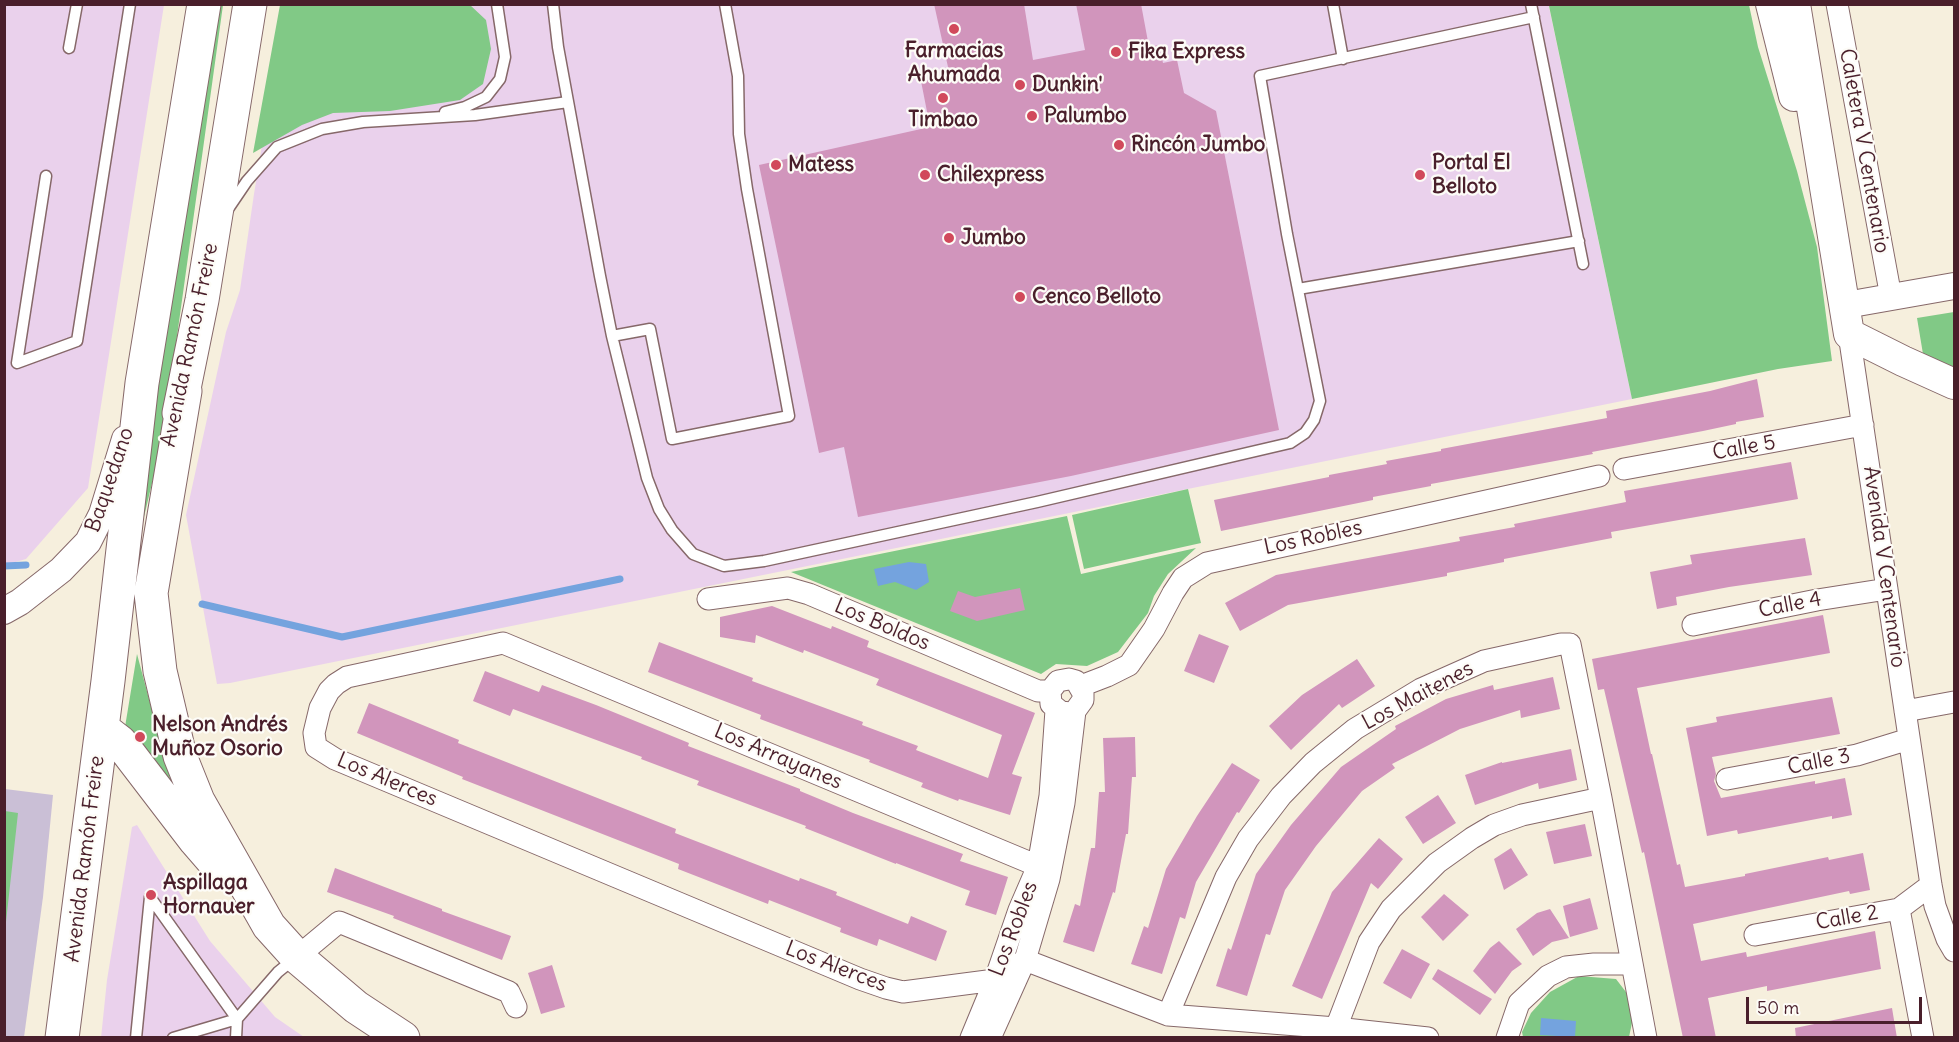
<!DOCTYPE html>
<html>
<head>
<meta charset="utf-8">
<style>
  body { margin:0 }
  #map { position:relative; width:1959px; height:1042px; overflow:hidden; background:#f6efdd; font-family:Delius,sans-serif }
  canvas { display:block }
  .frame { position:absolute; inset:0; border:6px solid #4a1f2b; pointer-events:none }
  .scale { position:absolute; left:1746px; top:997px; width:176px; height:27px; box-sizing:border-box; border:3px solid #4a1f2b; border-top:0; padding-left:8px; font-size:18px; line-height:21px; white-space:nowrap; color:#4a1f2b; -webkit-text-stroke:4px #fdfcf7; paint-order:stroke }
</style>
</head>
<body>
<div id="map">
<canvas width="1959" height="1042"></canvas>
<div class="frame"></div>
<div class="scale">50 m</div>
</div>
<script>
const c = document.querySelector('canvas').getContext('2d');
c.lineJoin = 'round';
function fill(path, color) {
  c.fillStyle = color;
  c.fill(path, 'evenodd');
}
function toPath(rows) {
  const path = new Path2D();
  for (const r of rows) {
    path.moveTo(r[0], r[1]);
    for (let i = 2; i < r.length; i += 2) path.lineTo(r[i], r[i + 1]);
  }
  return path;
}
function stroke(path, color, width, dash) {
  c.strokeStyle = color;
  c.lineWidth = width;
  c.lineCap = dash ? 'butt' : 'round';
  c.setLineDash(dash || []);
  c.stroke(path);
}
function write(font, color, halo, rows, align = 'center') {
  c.font = font + ' Delius,sans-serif';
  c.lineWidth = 4.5;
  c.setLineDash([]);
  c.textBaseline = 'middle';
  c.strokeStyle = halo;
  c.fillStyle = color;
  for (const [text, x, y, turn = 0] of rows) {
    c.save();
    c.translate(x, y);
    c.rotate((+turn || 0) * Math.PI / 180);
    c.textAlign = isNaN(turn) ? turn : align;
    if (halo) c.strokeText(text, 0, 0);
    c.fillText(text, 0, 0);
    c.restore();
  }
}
fill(toPath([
  [5,5,164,5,88,488,26,559,5,565],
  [285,5,1560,5,1549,7,1632,399,230,683,217,684,186,515,226,332,240,290,254,194],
  [137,825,210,941,275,1017,304,1037,101,1038,107,980,132,827]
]), '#ead1ec');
fill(toPath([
  [5,789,53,795,43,897,24,1037,5,1038]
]), '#cabfd6');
fill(toPath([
  [1560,4,1749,5,1758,47,1797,171,1817,247,1832,361,1778,369,1632,399,1549,6],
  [217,5,223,5,163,437,143,521,137,520],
  [280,5,470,5,486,20,491,49,483,84,460,100,390,111,333,113,302,125,253,153],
  [1954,312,1954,367,1923,354,1917,318],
  [1188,489,1201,543,1084,569,1072,515],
  [1067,516,1081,574,1196,548,1168,574,1154,596,1148,613,1118,652,1087,666,1056,664,1041,674,791,572],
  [137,654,173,789,125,727],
  [5,811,18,813,5,931,4,811],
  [1579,976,1616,979,1629,996,1633,1018,1629,1037,1523,1037,1522,1032,1531,1013,1550,992]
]), '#81c986');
fill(toPath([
  [909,562,926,564,929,582,916,590,895,582,878,586,874,569],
  [1541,1018,1576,1021,1575,1037,1540,1035]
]), '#74a3de');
stroke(toPath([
  [4,566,26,565],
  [202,604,342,637,620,579]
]), '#74a3de', 7);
fill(toPath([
  [934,4,1024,4,1033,60,1085,50,1076,4,1141,4,1149,47,1159,45,1163,63,1177,60,1184,93,1216,111,1279,430,1071,476,858,517,844,447,819,453,759,165,930,127,921,81,950,76],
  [1757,379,1764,417,1736,422,1736,424,1703,431,1592,452,1593,454,1431,484,1431,486,1373,497,1373,500,1221,531,1214,500,1329,477,1329,475,1387,464,1386,461,1441,451,1441,449,1607,418,1606,411,1710,391],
  [1791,462,1798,499,1611,532,1612,538,1504,559,1504,562,1447,573,1447,576,1288,605,1240,631,1225,603,1276,575,1460,541,1459,537,1515,527,1514,524,1626,502,1624,491],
  [1805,538,1812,575,1729,587,1676,597,1677,605,1657,609,1650,572,1692,564,1690,555],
  [1020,588,1025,610,977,621,950,611,958,591,975,597],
  [772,606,831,629,832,626,869,641,867,647,1035,713,1012,774,1022,777,1010,815,959,799,958,801,921,787,923,783,869,762,870,760,760,719,761,715,648,672,659,642,753,678,752,681,863,722,862,725,918,746,916,750,988,778,1002,735,876,685,879,679,804,650,803,653,756,635,755,643,720,637,720,617],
  [1823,615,1830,653,1637,688,1651,754,1652,754,1677,865,1680,864,1685,887,1745,876,1745,874,1828,857,1829,860,1863,853,1870,890,1850,894,1849,891,1693,924,1701,961,1746,952,1747,957,1875,931,1881,969,1767,991,1767,986,1708,998,1716,1038,1683,1038,1644,852,1642,853,1604,689,1598,690,1592,659],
  [1199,634,1229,646,1214,683,1184,671],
  [1357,659,1375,686,1342,708,1339,704,1291,750,1269,726,1302,695],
  [485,671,539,692,542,685,596,705,689,743,688,746,800,789,800,791,853,813,963,854,960,861,1008,877,996,915,965,905,970,891,896,863,896,864,805,828,806,826,697,785,699,781,641,759,642,757,513,709,510,716,473,701],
  [1553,677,1560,709,1521,718,1520,710,1460,729,1392,764,1395,768,1362,791,1316,846,1285,890,1270,935,1266,934,1247,996,1216,986,1228,948,1231,950,1256,874,1291,825,1341,767,1396,729,1395,726,1446,699,1493,685,1494,690],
  [1832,697,1840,734,1712,757,1716,774,1714,781,1721,798,1815,781,1815,784,1845,778,1852,815,1832,819,1832,816,1738,834,1737,830,1707,836,1686,728,1717,722,1716,717],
  [369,703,459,740,458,743,676,829,675,833,799,881,800,878,837,892,836,895,908,924,911,916,947,931,936,961,879,939,877,946,840,932,841,928,769,900,768,904,678,869,679,864,462,779,463,777,357,733],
  [1135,737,1136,777,1132,777,1128,834,1126,834,1115,893,1113,892,1094,952,1063,942,1075,904,1080,906,1091,848,1095,848,1099,792,1105,792,1103,738],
  [1571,749,1577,780,1539,789,1538,783,1475,805,1465,775,1502,762,1502,763],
  [1232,763,1260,780,1239,813,1237,812,1196,882,1185,919,1180,917,1162,974,1131,964,1144,926,1148,928,1166,869,1197,816],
  [1438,795,1456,823,1423,844,1405,817],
  [1585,824,1592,856,1554,864,1546,832],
  [1379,838,1403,859,1378,889,1371,883,1322,999,1292,986,1332,892],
  [1511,848,1528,875,1504,890,1494,859],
  [335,868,442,909,442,911,511,936,502,960,393,918,394,916,327,892],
  [1444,894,1469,915,1443,941,1421,917],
  [1590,898,1598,929,1570,937,1563,906],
  [1550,909,1569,938,1552,942,1533,956,1516,929,1537,913],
  [1499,941,1522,964,1512,971,1495,994,1473,971,1490,948],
  [1402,949,1430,964,1411,999,1383,983],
  [552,965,565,1007,541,1014,528,973],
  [1438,969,1492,999,1480,1015,1432,979],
  [1892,1008,1897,1038,1796,1038,1795,1028]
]), '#d195bc');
const service = toPath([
  [553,4,558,47,600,276,612,336,647,478,659,509,672,530,693,554,724,566,764,561,1037,502,1290,443,1305,433,1314,420,1320,401,1287,234,1260,76,1534,17],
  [1333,4,1343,59],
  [1531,4,1583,264],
  [69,48,77,4],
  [445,112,465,107,486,97,500,79,505,57,497,4],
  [46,176,17,363,77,341,130,4],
  [228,209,247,181,277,147,322,129,363,122,475,115,568,102],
  [1298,289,1579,241],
  [612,336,650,329,672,439,789,416,747,189,739,134,738,76,725,4],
  [136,1038,150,897,237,1019,236,1038],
  [173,1038,237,1019,278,972,294,959]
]);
const minor = toPath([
  [1837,4,1891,297],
  [1849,334,1931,885,1935,906,1947,939,1954,951],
  [1624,469,1863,425],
  [708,599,788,588,809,594,1038,691,1050,691],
  [1693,625,1817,600,1887,589],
  [1081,686,1107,676,1129,665,1154,629,1173,593,1183,578,1207,563,1599,476],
  [1905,711,1954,702],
  [1727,779,1857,755,1909,739],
  [1049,879,1038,866,503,643,347,677,336,684,329,691,320,708,314,733,316,747,335,759,860,979,886,988,903,992,995,980,1025,960,1168,1015,1336,1028,1428,1038],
  [1899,909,1923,1038],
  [1755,935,1899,909,1931,885],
  [297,957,339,922,509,992,516,1007],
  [1168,1015,1226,877,1248,839,1281,796,1313,763,1355,729,1421,689,1484,661,1561,644,1570,644,1601,798,1646,1038],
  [1336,1028,1369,942,1391,909,1437,863,1472,838,1494,825,1522,815,1601,798],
  [971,1038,995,980,1019,910,1038,866,1050,796,1056,710],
  [990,1038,1025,960,1049,879,1064,803,1075,711,1083,700,1083,693,1076,681,1069,679,1058,681,1050,691,1051,704,1061,712,1070,713,1075,711],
  [1507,1038,1519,1003,1548,976,1566,967,1594,964,1632,964]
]);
const tertiary = toPath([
  [1846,305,1954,286],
  [4,611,20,602,61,570,88,542,102,514,125,439]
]);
const secondary = toPath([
  [1771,4,1794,96],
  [1795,4,1849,334,1903,361,1954,384]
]);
const primary = toPath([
  [185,391,151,593,160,671,180,756,198,801,269,926,297,957,356,1007,403,1038],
  [179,413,202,300,250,4],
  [102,728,120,742,195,840,221,870],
  [62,1038,108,681,142,383,204,4]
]);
stroke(service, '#866869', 13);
stroke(minor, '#866869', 23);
stroke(tertiary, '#866869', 28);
stroke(secondary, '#866869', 32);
stroke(primary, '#866869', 35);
stroke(service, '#fff', 10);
stroke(minor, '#fff', 21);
stroke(tertiary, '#fff', 26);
stroke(secondary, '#fff', 30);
stroke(primary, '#fff', 33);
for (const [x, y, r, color] of [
  [954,29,6,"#d1495b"],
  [1116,52,6,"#d1495b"],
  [1020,85,6,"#d1495b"],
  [943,98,6,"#d1495b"],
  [1032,116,6,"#d1495b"],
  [1119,145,6,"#d1495b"],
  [776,165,6,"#d1495b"],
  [925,175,6,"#d1495b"],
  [1420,175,6,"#d1495b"],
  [949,238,6,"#d1495b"],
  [1020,297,6,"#d1495b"],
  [140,737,6,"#d1495b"],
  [151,895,6,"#d1495b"]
]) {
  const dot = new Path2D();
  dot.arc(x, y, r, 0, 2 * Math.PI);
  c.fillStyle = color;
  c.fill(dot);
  stroke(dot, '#fdfcf7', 2);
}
write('bold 21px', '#4a1f2b', '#fdfcf7', [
  ["Farmacias",954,51,"center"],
  ["Ahumada",954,75,"center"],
  ["Fika Express",1128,52],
  ["Dunkin'",1032,85],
  ["Palumbo",1044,116],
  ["Timbao",943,120,"center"],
  ["Rincón Jumbo",1131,145],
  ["Portal El",1432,163],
  ["Belloto",1432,187],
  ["Matess",788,165],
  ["Chilexpress",937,175],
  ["Jumbo",961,238],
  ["Cenco Belloto",1032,297],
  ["Nelson Andrés",152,725],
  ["Muñoz Osorio",152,749],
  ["Aspillaga",163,883],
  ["Hornauer",163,907]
], 'left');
write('21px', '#4a1f2b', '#fdfcf7', [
  ["Caletera V Centenario",1864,151,80],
  ["Avenida Ramón Freire",190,345,-78],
  ["Calle 5",1744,448,-10],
  ["Baquedano",110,480,-71],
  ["Los Robles",1313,538,-12],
  ["Avenida V Centenario",1884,567,82],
  ["Calle 4",1790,605,-11],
  ["Los Boldos",882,625,23],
  ["Los Maitenes",1418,696,-28],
  ["Los Arrayanes",778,757,23],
  ["Calle 3",1819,762,-11],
  ["Los Alerces",387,780,23],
  ["Avenida Ramón Freire",85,859,-83],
  ["Calle 2",1847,918,-10],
  ["Los Robles",1014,929,-69],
  ["Los Alerces",836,967,21]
]);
</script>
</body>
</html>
